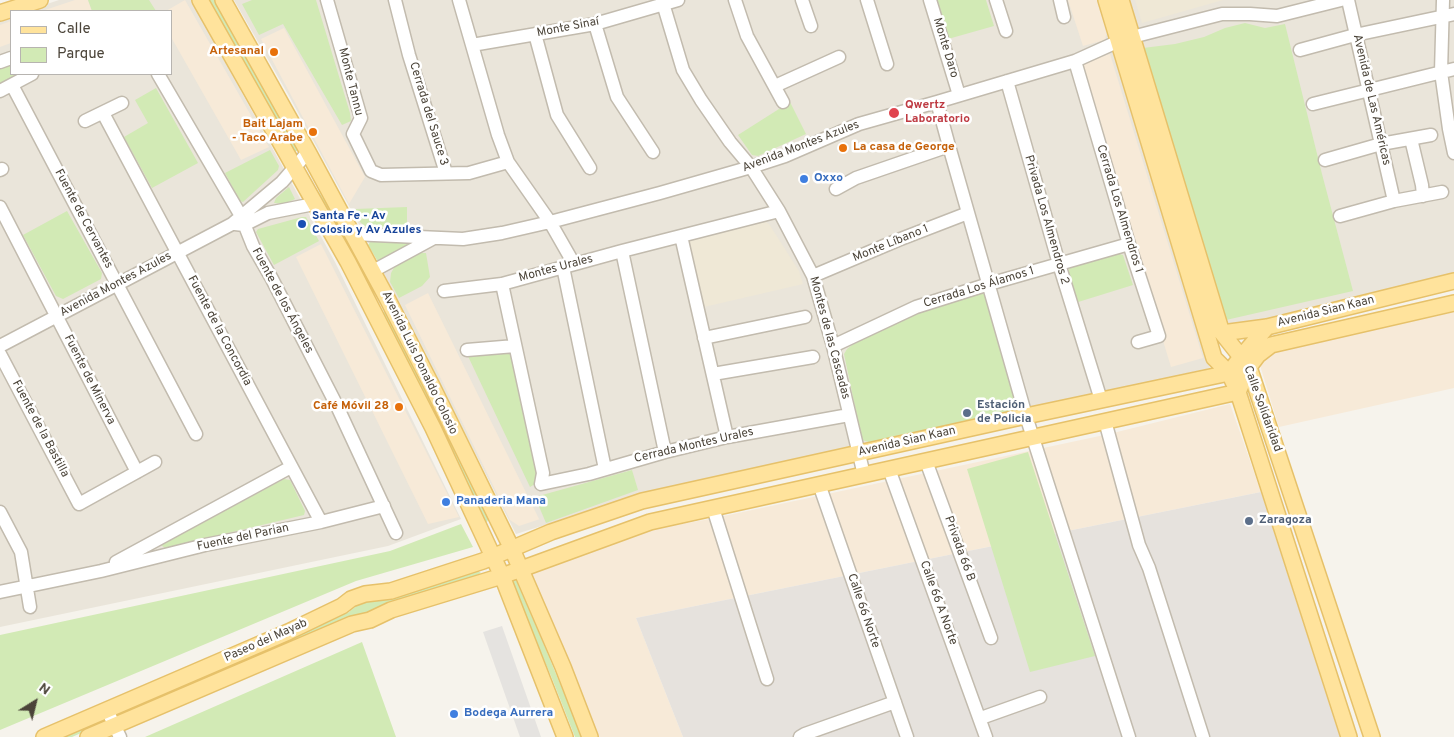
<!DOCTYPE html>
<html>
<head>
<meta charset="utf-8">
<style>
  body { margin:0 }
  #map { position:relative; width:1454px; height:737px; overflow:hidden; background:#f6f3ec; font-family:Overpass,sans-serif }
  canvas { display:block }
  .legend { position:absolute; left:10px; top:10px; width:162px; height:65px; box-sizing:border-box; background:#fff; border:1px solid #b7b4b0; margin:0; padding:6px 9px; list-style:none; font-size:15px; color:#4b4439 }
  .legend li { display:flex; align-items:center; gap:10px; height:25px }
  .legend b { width:25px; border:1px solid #b7b4b0 }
  .north { position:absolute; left:10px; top:677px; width:50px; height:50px; -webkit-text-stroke:4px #fff; paint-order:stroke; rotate:36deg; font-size:14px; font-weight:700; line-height:20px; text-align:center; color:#4b4439 }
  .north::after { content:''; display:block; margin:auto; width:18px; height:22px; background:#4b4439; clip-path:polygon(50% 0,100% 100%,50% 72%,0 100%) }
</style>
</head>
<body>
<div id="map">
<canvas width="1454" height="737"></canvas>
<ul class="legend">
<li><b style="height:6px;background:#ffe39c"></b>Calle</li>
<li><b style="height:14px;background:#d2eab5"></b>Parque</li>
</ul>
<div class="north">N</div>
</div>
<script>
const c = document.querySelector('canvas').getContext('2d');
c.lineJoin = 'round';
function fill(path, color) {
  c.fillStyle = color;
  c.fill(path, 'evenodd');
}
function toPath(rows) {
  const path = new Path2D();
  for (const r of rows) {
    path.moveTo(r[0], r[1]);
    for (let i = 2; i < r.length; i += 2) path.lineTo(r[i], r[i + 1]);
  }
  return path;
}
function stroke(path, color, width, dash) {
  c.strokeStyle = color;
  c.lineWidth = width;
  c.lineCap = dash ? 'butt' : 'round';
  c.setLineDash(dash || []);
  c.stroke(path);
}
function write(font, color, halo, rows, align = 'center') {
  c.font = font + ' Overpass,sans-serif';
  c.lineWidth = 5;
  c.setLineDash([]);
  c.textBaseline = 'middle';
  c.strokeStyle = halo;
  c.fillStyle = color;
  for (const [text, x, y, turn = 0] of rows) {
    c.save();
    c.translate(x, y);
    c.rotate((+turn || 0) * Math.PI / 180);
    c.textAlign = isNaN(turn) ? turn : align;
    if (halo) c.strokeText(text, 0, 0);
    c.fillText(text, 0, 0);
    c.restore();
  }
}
fill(toPath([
  [59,0,191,0,335,262,461,519,388,546,0,627,0,20,11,16,11,74,171,74,171,11,26,11],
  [234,0,1100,0,1210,368,867,447,641,495,516,534,361,228,289,96],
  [1129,0,1454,0,1454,276,1273,319,1227,325]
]), '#eae5da');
fill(toPath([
  [75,0,88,0,92,11,42,11],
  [185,0,269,147,241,160,171,37,171,11,166,11],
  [1068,0,1097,0,1107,31,1105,40,1083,46],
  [11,21,11,43,0,47,0,25],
  [284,28,365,177,349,204,261,39],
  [1110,54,1203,358,1171,367,1079,64],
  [321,244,459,517,428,524,296,257],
  [428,293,539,519,540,519,519,526,510,520,405,305],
  [1454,312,1454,388,1279,427,1259,362,1272,350],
  [1230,404,1261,492,636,618,683,737,598,737,530,571,652,529,710,519,1109,434]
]), '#f7ead8');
fill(toPath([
  [1261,492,1340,737,683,737,636,618]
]), '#e6e2dd');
fill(toPath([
  [1135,0,1223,0,1142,23],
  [762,220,769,224,799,271,803,284,704,307,689,241]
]), '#efe8d6');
fill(toPath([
  [88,0,149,0,156,11,92,11],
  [208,0,214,0,299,147,298,151,294,151,273,112],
  [252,0,316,0,350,113,351,121,342,125,283,24,259,35,242,4],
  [936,0,986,0,994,26,948,39],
  [1245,23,1265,28,1285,24,1322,174,1353,291,1226,320,1143,48,1175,44,1204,37,1225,28],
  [11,62,11,74,22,74,0,85,0,66],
  [156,88,198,163,152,188,124,137,148,123,135,100],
  [790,102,806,134,758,156,752,155,738,135],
  [270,150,279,166,278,170,243,202,240,201,225,173],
  [313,184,333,212,356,253,353,255,340,232,335,227,313,186],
  [289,187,295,199,284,204,274,203,276,198],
  [407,207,407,229,367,228,360,222,355,209],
  [67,211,102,273,101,279,63,299,56,296,23,235],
  [302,217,306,217,319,241,274,265,256,232,258,229],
  [370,242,418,242,379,261,377,260,368,245],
  [1114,252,1123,255,1133,285,1075,303,1067,274,1070,267],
  [421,253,426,253,430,277,422,286,399,298,390,282,391,273,395,266],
  [978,292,984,294,988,298,1019,404,1015,410,872,443,862,440,844,354,847,349,852,345,918,312],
  [384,312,388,313,435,405,489,518,487,522,483,521,382,316],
  [510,347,540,467,535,484,530,487,466,352],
  [1028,452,1095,656,1030,672,967,469],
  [632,470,638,490,546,523,535,497],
  [284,479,290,480,305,511,304,515,165,548,161,545],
  [461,524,473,547,356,581,0,730,0,635,390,551],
  [478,571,481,573,473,577,380,606,375,611,346,618,116,718,114,714,349,612,362,601,393,598],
  [516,580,542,640,582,737,575,737,551,676,511,584,512,581],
  [362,642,396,737,145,737],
  [100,720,103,722,102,724,72,737,61,737]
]), '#d2eab5');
fill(toPath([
  [502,626,541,737,520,737,483,632]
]), '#e5e3e0');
const minor = toPath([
  [327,0,361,118,353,134,371,171,381,175,469,173,508,162],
  [395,0,409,55,446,173],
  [459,0,498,135,508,162,550,222,574,264],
  [662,0,683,70,701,100,730,142,751,167,779,211,813,276,833,346,864,475],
  [735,0,747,36,783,102],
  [802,0,811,26],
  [867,0,887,64],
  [930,0,959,95],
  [996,0,1006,31],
  [1060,0,1064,17],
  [1348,0,1394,201],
  [1443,0,1441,72,1449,129,1454,153],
  [595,24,617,97,653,152],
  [535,34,557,115,590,168],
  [472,45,595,24,678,0],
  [1300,50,1355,35,1454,14],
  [1075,61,1129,244,1159,336,1138,342],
  [0,62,11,58],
  [158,74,241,216,253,246,272,279,337,406,396,533],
  [1007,81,1059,264,1101,400],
  [12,85,196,434],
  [775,86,839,57],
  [0,91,32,74],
  [937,102,949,146,1026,416,1129,737],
  [1313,104,1454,69],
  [103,113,321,522],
  [85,121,122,103],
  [1411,139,1422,185,1423,196],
  [1325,160,1381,144,1431,135],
  [0,170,2,169],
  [836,189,856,178,949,146],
  [0,207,137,472],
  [1340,216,1394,201,1442,192],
  [235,224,244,225,268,213,314,204],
  [352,234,463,239,502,233,550,222,660,193,751,167,785,156,859,124,937,102,1075,61,1117,42,1132,37,1222,14,1250,14,1277,16,1341,0],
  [681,236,727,437],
  [622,251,665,452],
  [563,267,605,469],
  [373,271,434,238],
  [813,276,898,240,968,213],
  [502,284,543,473,541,484,589,474,665,452,727,437,849,415],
  [444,291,502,284,622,251,779,211],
  [704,338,805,317],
  [0,346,232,224,282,182,308,152],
  [833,346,916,307,989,284,1129,244],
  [467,350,515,346],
  [0,354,79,504,155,462],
  [713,374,813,357],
  [1105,421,1139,545,1149,568,1203,737],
  [926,461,991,638],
  [889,469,986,737],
  [819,484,907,737],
  [713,508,767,679],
  [0,512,21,552,30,607],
  [116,562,291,467],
  [0,592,101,571,205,545,321,522,384,506],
  [107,710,120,737],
  [981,718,1040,697],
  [800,737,805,734,895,702]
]);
const major = toPath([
  [200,0,348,262,433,428,502,576,565,737],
  [223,0,308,152,388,300,432,386,512,549,563,667,590,737],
  [1106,0,1214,358,1229,373,1238,392,1349,737],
  [1121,0,1222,333,1249,367,1372,737],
  [0,13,40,0],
  [1222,333,1267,327,1454,281],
  [44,737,288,632,342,606,351,599,365,594,391,591,483,561,551,532,642,501,1026,416,1229,373,1241,357,1267,327],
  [88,737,352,624,370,620,391,610,502,576,650,522,1238,392,1249,367,1258,355,1271,345,1454,303]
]);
stroke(minor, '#c2bbae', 15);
stroke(major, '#e6c16a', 18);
stroke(minor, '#fff', 12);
stroke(major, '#ffe39c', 15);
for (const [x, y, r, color] of [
  [274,52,5,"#e8710a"],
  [894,113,6,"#e0444e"],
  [313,132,5,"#e8710a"],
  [843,148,5,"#e8710a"],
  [804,179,5,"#3f7fe0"],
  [302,224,5,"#1a4fb4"],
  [399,407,5,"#e8710a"],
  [967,413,5,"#5c6f8a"],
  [446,502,5,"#3f7fe0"],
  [1249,521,5,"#5c6f8a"],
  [454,714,5,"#3f7fe0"]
]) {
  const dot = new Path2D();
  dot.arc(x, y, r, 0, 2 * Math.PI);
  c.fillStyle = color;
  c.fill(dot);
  stroke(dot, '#fff', 2);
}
write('12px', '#4b4439', '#fff', [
  ["Monte Sinaí",568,28,-11],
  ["Monte Daro",945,48,73],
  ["Monte Tannu",350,82,76],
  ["Avenida de Las Américas",1371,100,77],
  ["Cerrada del Sauce 3",428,114,73],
  ["Avenida Montes Azules",801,147,-21],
  ["Cerrada Los Almendros 1",1119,209,73],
  ["Fuente de Cervantes",83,219,62],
  ["Privada Los Almendros 2",1046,220,74],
  ["Monte Líbano 1",891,244,-22],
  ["Montes Urales",556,269,-15],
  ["Avenida Montes Azules",116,285,-28],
  ["Cerrada Los Álamos 1",979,288,-17],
  ["Fuente de los Ángeles",282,301,62],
  ["Avenida Sian Kaan",1326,312,-14],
  ["Fuente de la Concordia",219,331,62],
  ["Montes de las Cascadas",829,338,75],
  ["Avenida Luis Donaldo Colosio",419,363,64],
  ["Fuente de Minerva",89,380,63],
  ["Calle Solidaridad",1262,409,70],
  ["Fuente de la Bastilla",40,429,62],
  ["Avenida Sian Kaan",907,442,-13],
  ["Cerrada Montes Urales",694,446,-13],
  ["Fuente del Parian",243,538,-12],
  ["Privada 66 B",959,549,70],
  ["Calle 66 A Norte",938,603,70],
  ["Calle 66 Norte",863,611,71],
  ["Paseo del Mayab",266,641,-24]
]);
write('bold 12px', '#c56008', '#fff', [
  ["Artesanal",264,52],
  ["Bait Lajam",303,125],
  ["- Taco Arabe",303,139],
  ["La casa de George",853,148,"left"],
  ["Café Móvil 28",389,407]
], 'right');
write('bold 12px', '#be3a42', '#fff', [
  ["Qwertz",905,106],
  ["Laboratorio",905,120]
], 'left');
write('bold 12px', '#366cbe', '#fff', [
  ["Oxxo",814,179],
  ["Panaderia Mana",456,502],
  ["Bodega Aurrera",464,714]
], 'left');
write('bold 12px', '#164399', '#fff', [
  ["Santa Fe - Av",312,217],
  ["Colosio y Av Azules",312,231]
], 'left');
write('bold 12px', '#4e5e75', '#fff', [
  ["Estación",977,406],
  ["de Policia",977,420],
  ["Zaragoza",1259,521]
], 'left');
</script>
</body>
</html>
